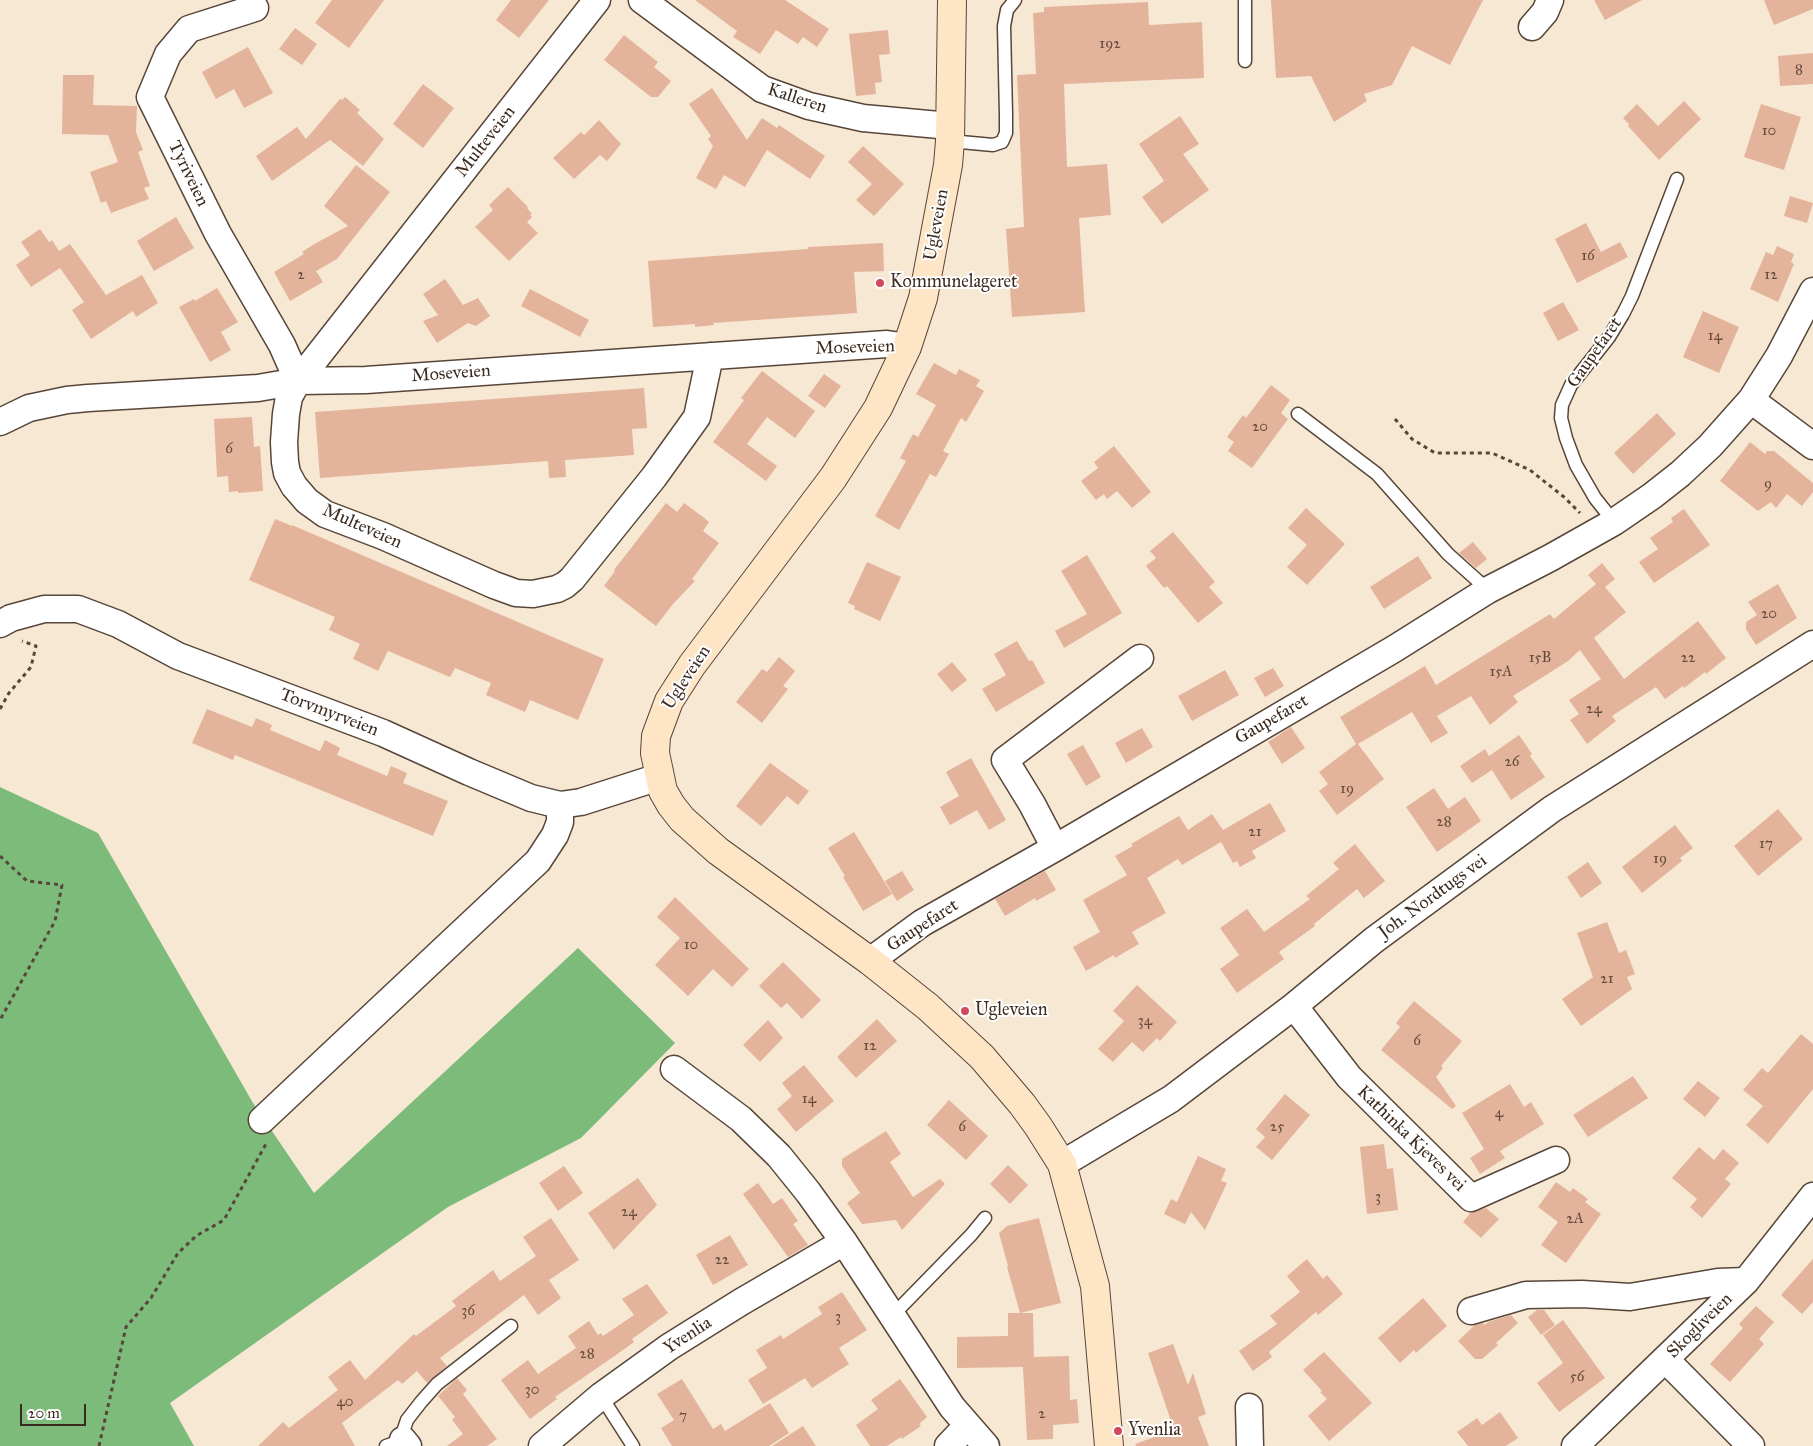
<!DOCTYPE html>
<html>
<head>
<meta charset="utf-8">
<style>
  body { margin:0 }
  #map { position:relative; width:1813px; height:1446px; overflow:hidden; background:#f7e8d4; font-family:"IM FELL Great Primer",serif }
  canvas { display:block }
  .scale { position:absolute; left:20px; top:1404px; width:66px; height:22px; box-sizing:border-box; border:2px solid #3b2a1e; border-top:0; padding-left:6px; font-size:15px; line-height:18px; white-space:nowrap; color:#3b2a1e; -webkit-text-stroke:4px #fff; paint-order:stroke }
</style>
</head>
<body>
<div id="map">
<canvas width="1813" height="1446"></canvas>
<div class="scale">20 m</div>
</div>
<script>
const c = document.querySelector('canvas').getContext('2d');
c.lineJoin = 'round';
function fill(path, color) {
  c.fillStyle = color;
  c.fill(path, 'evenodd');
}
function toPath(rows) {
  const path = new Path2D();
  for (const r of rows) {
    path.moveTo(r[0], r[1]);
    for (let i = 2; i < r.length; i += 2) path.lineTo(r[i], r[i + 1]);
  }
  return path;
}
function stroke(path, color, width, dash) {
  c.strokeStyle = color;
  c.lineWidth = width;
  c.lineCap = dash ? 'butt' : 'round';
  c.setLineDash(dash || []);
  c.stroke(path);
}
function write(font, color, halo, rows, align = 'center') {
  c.font = font + ' "IM FELL Great Primer",serif';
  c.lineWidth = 4;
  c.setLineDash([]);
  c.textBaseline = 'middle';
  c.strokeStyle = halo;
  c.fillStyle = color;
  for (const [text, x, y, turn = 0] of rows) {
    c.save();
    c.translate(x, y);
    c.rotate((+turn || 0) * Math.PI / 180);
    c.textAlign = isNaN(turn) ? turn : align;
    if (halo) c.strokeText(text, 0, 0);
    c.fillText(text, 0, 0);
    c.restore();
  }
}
fill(toPath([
  [0,787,98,833,253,1103,314,1193,578,948,675,1043,581,1138,448,1207,170,1403,194,1446,0,1446]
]), '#7dbb7b');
fill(toPath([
  [332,0,384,0,349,48,315,23],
  [511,0,549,0,519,38,496,20],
  [695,0,785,0,829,29,817,47,803,37,798,44,776,30,760,54,733,37,737,31],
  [1271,0,1483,0,1450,65,1412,46,1392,85,1364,94,1367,101,1334,122,1311,76,1276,78],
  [1594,0,1642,0,1605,20],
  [1764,0,1813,0,1813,9,1774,25],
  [1148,2,1149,25,1202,22,1204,78,1064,84,1067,167,1107,164,1111,215,1079,218,1085,312,1012,317,1006,229,1024,227,1017,75,1036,74,1033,13,1044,12,1044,7],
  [295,28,317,44,302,65,279,49],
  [888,30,890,54,879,55,882,82,875,83,876,94,856,96,849,34],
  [624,35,658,62,654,67,671,81,658,97,651,97,604,60],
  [248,47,273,93,244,108,234,89,216,99,202,72],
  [1813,53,1813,84,1780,86,1778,56],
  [63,75,94,75,93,105,137,106,136,132,143,150,138,152,150,186,144,188,149,199,111,213,106,201,101,203,90,172,118,162,108,135,62,134],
  [423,84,454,108,423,148,393,124],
  [712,88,747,140,762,118,777,128,779,125,825,156,810,179,767,150,745,187,724,175,716,189,696,178,713,146,708,139,711,136,689,104],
  [345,97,360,110,357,113,384,139,363,166,330,140,272,181,256,156,297,127,306,139,340,99,342,100],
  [1684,101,1701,119,1659,160,1628,126,1629,124,1623,118,1637,104,1658,126],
  [1761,104,1801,117,1784,170,1744,157],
  [1180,116,1199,144,1183,154,1209,190,1162,224,1142,197,1164,181,1139,144],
  [599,120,621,144,607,161,600,155,574,179,553,158,581,132,584,135],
  [863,146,904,184,874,216,856,200,872,184,848,162],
  [356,165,390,192,337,259,316,271,323,282,290,301,274,272,304,254,302,252,316,243,348,226,324,206],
  [508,187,528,207,527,208,532,214,530,215,532,217,527,222,538,233,509,261,475,227,493,210,489,205],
  [1790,196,1813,203,1807,223,1784,216],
  [176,217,194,248,154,271,137,241],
  [1586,223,1601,252,1620,242,1628,257,1577,283,1555,239],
  [40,229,49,242,52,240,59,251,70,244,106,295,142,275,158,303,136,317,133,311,91,339,72,310,84,302,60,268,31,287,16,265,30,255,21,242],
  [883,243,884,271,854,272,857,313,713,323,714,325,695,327,695,324,653,327,648,261,808,249,808,247],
  [1777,246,1794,254,1791,262,1794,264,1778,302,1750,289,1766,252,1773,255],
  [445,279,463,305,478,298,490,316,476,326,468,323,437,343,423,321,438,315,423,294],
  [217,288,238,322,221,332,231,350,210,362,179,307,194,299,195,301],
  [530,289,589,320,580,337,521,306],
  [1563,302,1579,330,1558,341,1543,313],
  [1703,311,1739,327,1719,373,1683,357],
  [934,363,956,375,959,369,980,380,976,386,984,391,966,422,961,418,943,451,949,454,936,477,930,474,899,530,875,516,906,461,900,458,913,434,918,437,936,405,916,394],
  [762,371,815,411,795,438,767,417,747,444,777,466,766,481,713,442,744,400,741,398],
  [824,374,841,386,825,408,808,396],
  [1271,385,1290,400,1281,413,1288,419,1252,468,1228,451,1234,442,1227,437,1243,415,1246,418],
  [644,388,647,428,632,429,634,455,565,460,566,477,549,478,548,461,320,478,315,412],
  [1657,413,1676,434,1633,474,1614,453],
  [252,417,254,447,260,446,263,491,238,493,238,491,229,492,228,476,217,477,214,419],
  [1750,442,1765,454,1767,451,1774,451,1813,483,1813,492,1802,506,1787,494,1776,508,1771,502,1758,511,1720,481],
  [1114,446,1151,492,1132,508,1117,491,1107,499,1104,494,1096,500,1081,481,1098,468,1094,462],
  [666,503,677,512,684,503,703,517,709,522,703,531,719,543,692,579,695,581,673,604,656,626,604,586,615,571,614,570],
  [1306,508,1345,544,1307,585,1287,567,1307,545,1288,528],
  [1684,509,1710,545,1654,583,1639,562,1658,549,1650,538,1673,522,1671,518],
  [275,519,292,526,292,525,604,659,578,720,530,700,525,712,486,695,491,683,455,668,450,677,388,651,378,671,353,659,360,644,329,630,335,617,249,580],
  [1173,532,1215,582,1209,587,1223,603,1198,623,1167,586,1164,588,1146,566,1156,558,1150,551],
  [1473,542,1487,559,1476,568,1459,553],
  [1087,555,1122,613,1064,648,1055,631,1087,614,1061,571],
  [1418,556,1432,578,1384,609,1370,587],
  [867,562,901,577,880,621,854,609,855,606,848,603],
  [1602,563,1615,579,1605,587,1626,612,1594,638,1624,679,1698,621,1726,658,1706,674,1705,672,1684,688,1683,686,1665,699,1656,687,1612,716,1616,721,1587,744,1570,720,1579,714,1569,700,1601,679,1580,650,1568,661,1513,696,1518,702,1490,725,1471,696,1437,716,1448,733,1431,743,1412,712,1358,744,1384,779,1337,815,1319,791,1328,784,1319,772,1356,744,1340,717,1425,666,1436,685,1550,614,1554,619,1596,584,1588,575],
  [1778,584,1797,618,1756,645,1746,629,1746,622,1757,615,1748,602],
  [1017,641,1029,661,1032,660,1045,683,996,712,982,689,1006,675,994,654],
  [779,657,795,671,783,686,788,689,762,723,736,702,762,669,767,672],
  [952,662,967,680,952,692,937,674],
  [1273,668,1284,686,1265,697,1254,678],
  [1225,670,1239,695,1192,721,1178,696],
  [207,709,252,727,256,718,272,725,270,730,320,751,325,740,340,748,337,755,387,776,391,766,407,773,403,783,448,801,433,836,235,755,233,760,192,743],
  [1291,727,1305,748,1282,764,1268,742],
  [1142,728,1153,747,1126,763,1115,743],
  [1519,735,1532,754,1530,756,1545,777,1511,800,1492,770,1472,783,1460,766,1485,749,1489,756],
  [1083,745,1101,777,1086,786,1067,754],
  [971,758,1006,820,989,830,977,810,950,825,940,807,959,796,946,772],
  [770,763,809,791,798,805,787,796,761,826,736,806],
  [1434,788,1448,809,1465,797,1481,821,1437,852,1406,807],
  [1270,803,1286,831,1252,851,1256,858,1240,867,1237,861,1233,863,1221,842,1182,865,1178,859,1147,878,1166,913,1132,932,1139,944,1115,958,1114,955,1086,971,1073,947,1100,932,1083,900,1127,875,1115,856,1133,846,1131,844,1179,816,1188,830,1212,814,1223,830],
  [1778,809,1803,839,1758,876,1734,846],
  [1675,825,1693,848,1680,858,1682,861,1642,893,1622,867],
  [854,832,892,894,863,911,843,877,845,876,828,848],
  [1355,844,1385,881,1364,898,1357,889,1314,924,1315,926,1279,952,1284,959,1237,993,1220,969,1239,955,1220,928,1247,909,1264,932,1310,899,1306,896,1339,869,1333,863,1335,861],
  [1588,862,1602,883,1581,898,1567,877],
  [902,871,914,890,897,901,885,881],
  [1045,871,1056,890,1036,901,1035,898,1005,916,995,899],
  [675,897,749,969,732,987,713,969,688,996,655,965,680,938,657,917],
  [1607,922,1619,953,1626,950,1635,974,1627,977,1632,989,1581,1026,1562,999,1593,977,1577,933],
  [783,962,821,1000,802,1019,787,1003,781,1008,759,986],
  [1137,985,1177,1022,1160,1041,1157,1038,1143,1052,1132,1042,1113,1062,1098,1049,1124,1021,1113,1011],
  [1414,1001,1462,1041,1441,1066,1443,1068,1436,1077,1456,1106,1452,1109,1381,1050,1400,1027,1396,1023],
  [877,1019,897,1041,856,1078,837,1057],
  [768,1020,783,1038,760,1062,743,1045],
  [1801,1034,1813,1044,1813,1089,1768,1144,1746,1125,1763,1106,1743,1090,1762,1068,1768,1073],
  [804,1065,834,1101,796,1132,777,1109,792,1096,782,1083],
  [1633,1076,1648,1098,1588,1137,1573,1115],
  [1698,1081,1720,1098,1705,1117,1683,1099],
  [1510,1084,1524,1107,1531,1102,1544,1124,1500,1151,1505,1158,1480,1174,1470,1158,1484,1149,1462,1113],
  [1285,1094,1310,1115,1272,1160,1256,1147,1265,1137,1256,1129],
  [949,1100,988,1136,966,1160,927,1125],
  [886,1131,901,1154,890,1162,913,1197,940,1179,945,1184,902,1230,896,1220,862,1224,847,1203,860,1193,842,1166,842,1159],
  [1384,1144,1387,1169,1393,1168,1398,1210,1367,1214,1360,1147],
  [1699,1147,1714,1160,1723,1149,1739,1163,1725,1179,1731,1184,1702,1218,1690,1207,1697,1199,1672,1178],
  [1198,1156,1226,1169,1221,1181,1227,1183,1205,1230,1191,1212,1185,1224,1164,1214,1171,1199,1177,1202],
  [1008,1165,1028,1185,1010,1204,990,1184],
  [564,1166,583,1193,558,1211,539,1183],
  [638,1178,657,1205,614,1250,588,1213],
  [1556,1182,1570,1192,1573,1188,1588,1199,1585,1202,1601,1214,1566,1263,1541,1245,1558,1222,1538,1207],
  [758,1183,773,1204,782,1198,798,1221,793,1224,808,1245,788,1257,743,1194],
  [1486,1208,1499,1219,1481,1238,1463,1222,1471,1212],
  [551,1218,579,1260,549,1280,561,1298,538,1315,524,1295,440,1358,447,1366,427,1383,417,1371,402,1384,398,1380,342,1423,355,1446,258,1446,283,1422,289,1428,338,1390,328,1377,350,1360,365,1380,414,1334,416,1336,456,1306,452,1301,493,1270,500,1281,536,1256,523,1237],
  [1039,1218,1061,1303,1020,1313,1007,1267,1008,1266,999,1233,1007,1226],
  [730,1235,748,1265,713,1285,696,1255],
  [1307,1259,1323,1279,1327,1275,1343,1294,1318,1315,1316,1312,1269,1352,1272,1357,1253,1371,1239,1351,1277,1324,1270,1316,1300,1292,1287,1276],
  [1813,1259,1813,1302,1802,1314,1781,1295],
  [647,1284,668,1313,632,1339,634,1342,616,1355,555,1397,557,1399,530,1419,501,1380,528,1360,538,1374,576,1348,568,1336,589,1321,598,1335,601,1333,603,1336,634,1315,622,1299],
  [842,1292,867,1330,839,1348,849,1364,812,1388,805,1378,763,1404,748,1380,767,1368,756,1350,781,1335,783,1339,822,1314,818,1307],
  [1423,1298,1447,1326,1416,1353,1414,1350,1400,1363,1378,1338],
  [1756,1306,1774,1322,1759,1339,1764,1344,1730,1382,1710,1364,1743,1328,1739,1324],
  [1537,1310,1544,1310,1555,1325,1541,1335,1528,1317],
  [1008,1313,1033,1313,1034,1357,1069,1356,1070,1400,1077,1399,1079,1423,1053,1425,1053,1439,1027,1440,1023,1367,957,1368,957,1337,1008,1336],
  [1511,1315,1518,1323,1496,1343,1498,1345,1482,1359,1475,1359,1458,1341,1475,1325,1483,1323,1485,1325,1488,1322],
  [1563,1320,1605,1378,1559,1412,1537,1383,1563,1363,1543,1335],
  [1173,1344,1188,1385,1193,1373,1206,1414,1198,1417,1209,1446,1136,1446,1135,1444,1174,1430,1148,1353],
  [1324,1352,1372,1403,1329,1441,1308,1416,1327,1399,1320,1392,1322,1391,1303,1370],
  [457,1378,467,1390,463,1394,497,1439,487,1446,447,1446,463,1434,452,1420,455,1417,438,1396],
  [682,1379,713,1429,721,1424,725,1431,770,1403,789,1433,769,1446,672,1446,661,1428,674,1420,657,1394],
  [900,1379,927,1417,919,1424,921,1426,902,1439,901,1437,887,1446,870,1446,856,1425,878,1409,871,1400],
  [1500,1412,1518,1438,1506,1446,1468,1446,1457,1432,1477,1418,1482,1425],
  [803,1426,816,1446,772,1446]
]), '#e4b39b');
const lane = toPath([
  [1245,61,1245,0],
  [950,141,993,145,1002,142,1006,133,1006,115,1004,26,1007,10,1015,0],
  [1298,414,1377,474,1448,554,1488,590],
  [1614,522,1595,498,1576,465,1566,438,1561,418,1562,405,1571,385,1609,337,1623,314,1632,296,1677,179],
  [892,1316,971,1235,985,1218],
  [601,1396,633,1446],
  [386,1446,403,1440,404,1429,407,1420,421,1402,437,1384,511,1326]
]);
const street = toPath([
  [597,0,298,381,289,397,286,414,284,442,285,462,287,473,294,486,307,501,325,514,383,536,494,585,516,593,533,594,557,589,565,585,572,579,654,477,697,417,710,356],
  [642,0,762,89,809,106,863,118,950,126],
  [255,8,189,29,168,54,150,97,218,234,282,345,298,381],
  [1532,27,1545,12,1550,0],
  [1751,400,1813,446],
  [0,422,29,408,67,400,88,398,258,388,298,381,366,380,887,344,907,347],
  [0,624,11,618,44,609,78,609,118,624,178,656,383,733,469,772,531,798,560,805,581,802,659,777],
  [1055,848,1032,804,1005,760,1140,658],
  [870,961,922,923,1055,848,1394,649,1488,590,1550,558,1614,522,1652,496,1680,474,1710,446,1751,400,1779,356,1813,291],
  [1294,1006,1349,1077,1471,1198,1556,1160],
  [674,1069,741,1119,779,1156,808,1192,844,1242,952,1407,986,1446],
  [262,1120,538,861,555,835,560,822,560,805],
  [1062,1164,1171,1099,1294,1006,1374,940,1552,809,1813,644],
  [1471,1311,1526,1295,1582,1294,1630,1297,1718,1282,1746,1281],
  [1666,1360,1751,1446],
  [1249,1407,1250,1446],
  [403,1440,408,1446],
  [542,1446,601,1396,669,1347,741,1302,844,1242],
  [948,1446,967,1426],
  [1575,1446,1746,1281,1813,1196]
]);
const secondary = toPath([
  [952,0,950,141,948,165,923,298,907,347,878,408,833,478,692,665,669,701,656,736,655,753,663,791,671,805,682,819,718,851,870,961,928,1007,982,1057,1022,1104,1038,1126,1062,1164,1095,1286,1109,1446]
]);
stroke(lane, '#574639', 15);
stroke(street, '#574639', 29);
stroke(secondary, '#574639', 30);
stroke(toPath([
  [1395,419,1412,439,1435,453,1492,453,1530,470,1564,497,1580,513],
  [0,709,9,693,31,667,36,646,22,641],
  [0,856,27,881,62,885,55,921,0,1020],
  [99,1446,126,1327,151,1298,178,1253,196,1236,224,1220,266,1144]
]), '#574639', 3, [4, 4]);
stroke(lane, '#fff', 12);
stroke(street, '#fff', 26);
stroke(secondary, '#fee5c5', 28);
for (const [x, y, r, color] of [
  [880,283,5,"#d1495b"],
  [965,1011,5,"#d1495b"],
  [1118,1431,5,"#d1495b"]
]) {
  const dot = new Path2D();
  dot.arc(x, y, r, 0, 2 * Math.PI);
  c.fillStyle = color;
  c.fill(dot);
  stroke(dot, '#fff', 2);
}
write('15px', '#654c3d', null, [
  ["192",1110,44],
  ["8",1799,70],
  ["10",1769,131],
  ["16",1588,256],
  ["2",301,275],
  ["12",1771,275],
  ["14",1715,336],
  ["20",1260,427],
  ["6",229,449],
  ["9",1768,484],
  ["20",1769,614],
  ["15B",1540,658],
  ["22",1688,658],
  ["15A",1501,672],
  ["24",1594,709],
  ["26",1512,762],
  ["19",1347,789],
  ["28",1444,822],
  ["21",1255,832],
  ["17",1766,844],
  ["19",1660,859],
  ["10",691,945],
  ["21",1607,979],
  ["34",1145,1021],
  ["6",1417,1041],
  ["12",870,1046],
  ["14",809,1099],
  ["4",1499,1113],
  ["6",962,1127],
  ["25",1277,1127],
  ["3",1378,1197],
  ["24",629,1212],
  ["2A",1575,1219],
  ["22",722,1260],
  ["36",468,1311],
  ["3",838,1317],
  ["28",587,1354],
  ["56",1577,1377],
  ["30",532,1390],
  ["40",345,1402],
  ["2",1042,1414],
  ["7",683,1416]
]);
write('18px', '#3b2a1e', '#fff', [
  ["Kalleren",797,99,18],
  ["Multeveien",486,142,-52],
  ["Tyriveien",188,174,64],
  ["Ugleveien",937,225,-80],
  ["Moseveien",855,348,-2],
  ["Gaupefaret",1595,353,-55],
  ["Moseveien",451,374,-4],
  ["Multeveien",362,527,24],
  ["Ugleveien",687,678,-57],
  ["Torvmyrveien",329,713,21],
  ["Gaupefaret",1272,720,-30],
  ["Joh. Nordtugs vei",1433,897,-36],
  ["Gaupefaret",923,926,-33],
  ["Kathinka Kjeves vei",1411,1139,44],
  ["Skogliveien",1700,1326,-45],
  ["Yvenlia",688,1336,-33]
]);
write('18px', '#3b2a1e', '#fff', [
  ["Kommunelageret",890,283],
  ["Ugleveien",975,1011],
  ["Yvenlia",1128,1431]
], 'left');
</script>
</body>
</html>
